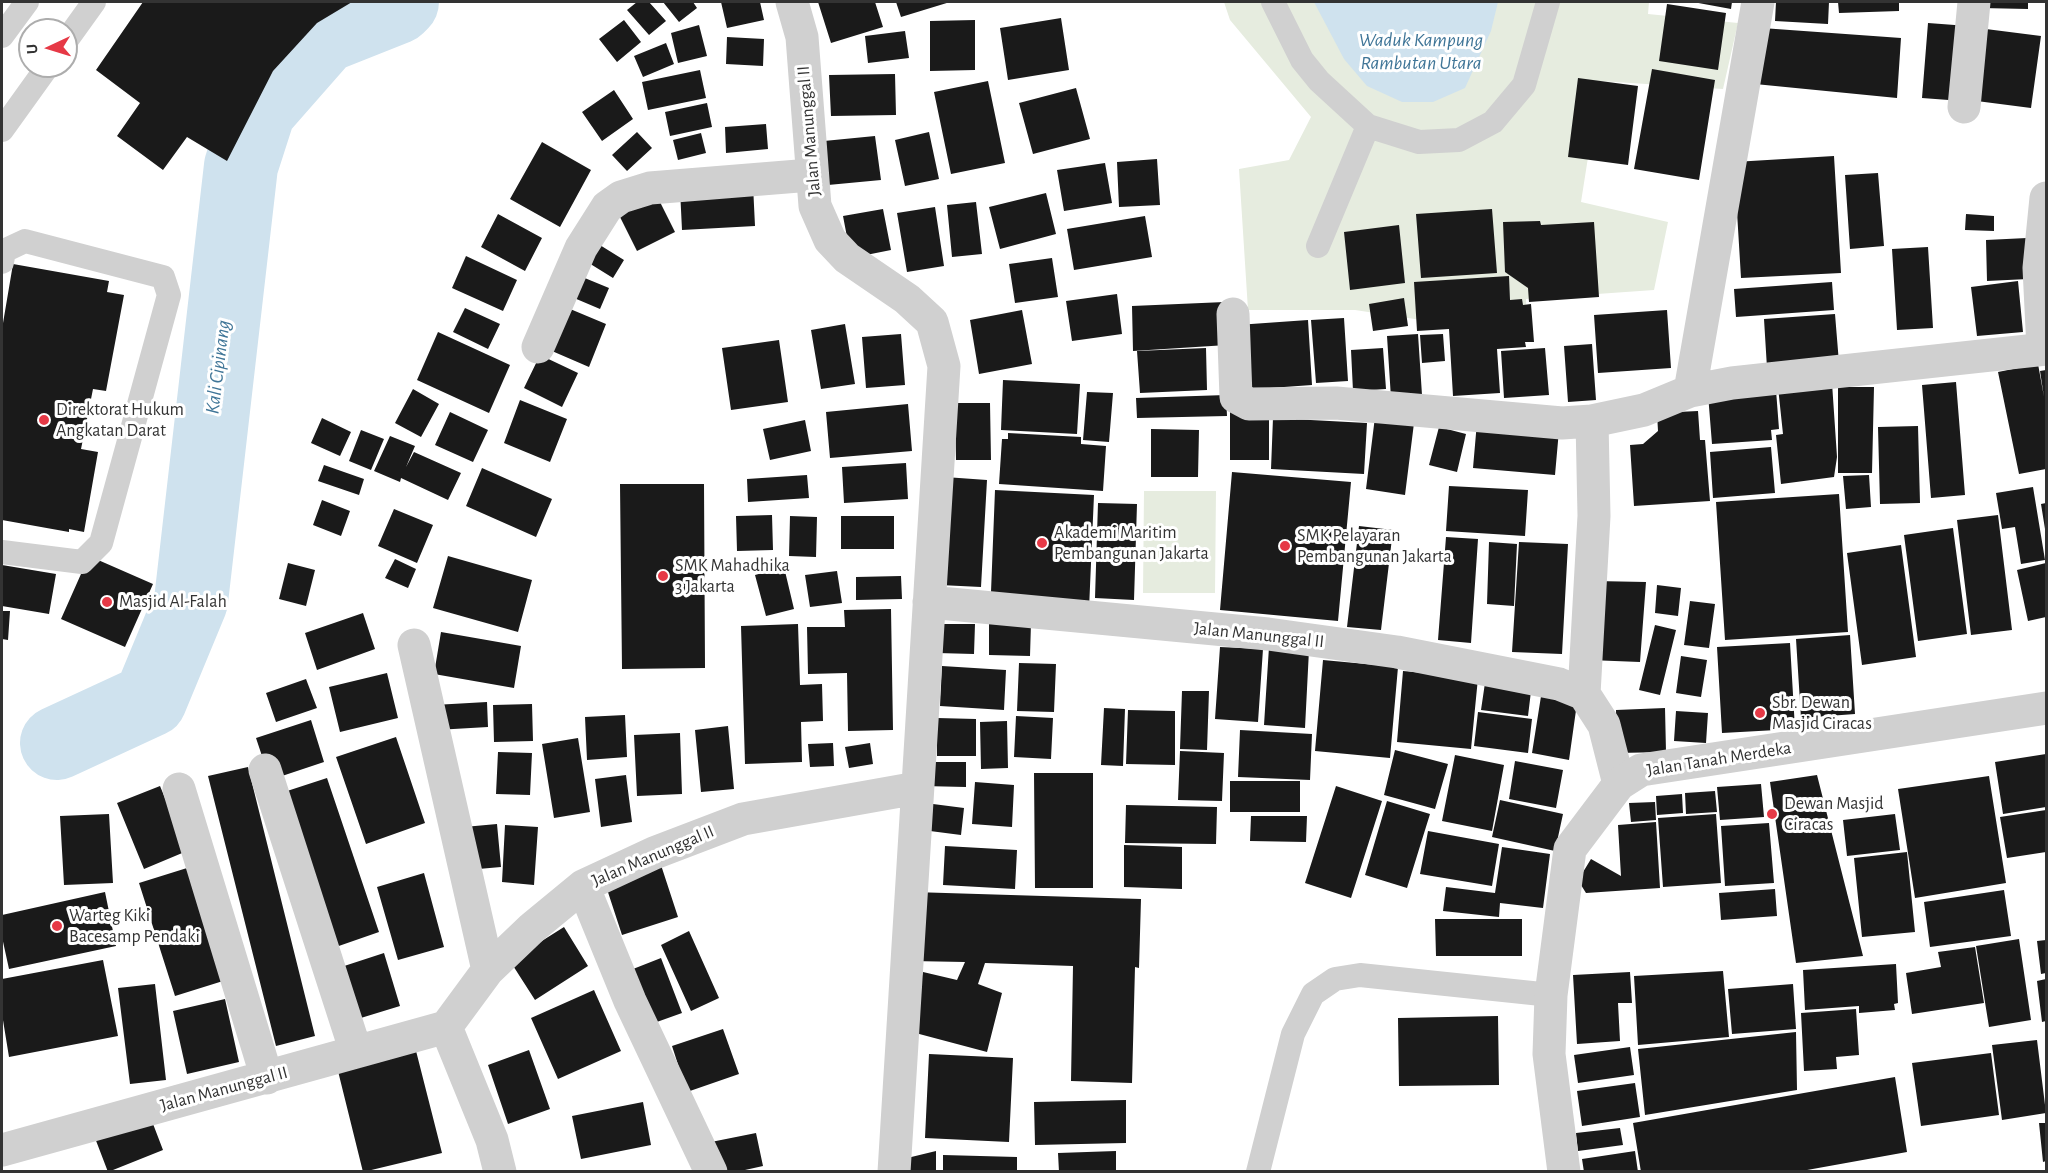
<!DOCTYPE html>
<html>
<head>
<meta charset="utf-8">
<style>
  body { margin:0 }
  #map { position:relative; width:2048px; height:1173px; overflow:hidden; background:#fff; font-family:"Alegreya Sans",sans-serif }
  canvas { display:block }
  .frame { position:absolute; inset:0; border:3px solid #333; pointer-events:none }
  .north { position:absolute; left:18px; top:18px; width:60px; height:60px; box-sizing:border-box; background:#fff; border:2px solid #adadad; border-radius:50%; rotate:266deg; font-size:16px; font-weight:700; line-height:24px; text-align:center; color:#333 }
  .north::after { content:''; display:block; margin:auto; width:21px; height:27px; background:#e63946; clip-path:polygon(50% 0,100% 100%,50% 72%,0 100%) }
</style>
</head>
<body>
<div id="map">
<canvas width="2048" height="1173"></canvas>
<div class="frame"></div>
<div class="north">U</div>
</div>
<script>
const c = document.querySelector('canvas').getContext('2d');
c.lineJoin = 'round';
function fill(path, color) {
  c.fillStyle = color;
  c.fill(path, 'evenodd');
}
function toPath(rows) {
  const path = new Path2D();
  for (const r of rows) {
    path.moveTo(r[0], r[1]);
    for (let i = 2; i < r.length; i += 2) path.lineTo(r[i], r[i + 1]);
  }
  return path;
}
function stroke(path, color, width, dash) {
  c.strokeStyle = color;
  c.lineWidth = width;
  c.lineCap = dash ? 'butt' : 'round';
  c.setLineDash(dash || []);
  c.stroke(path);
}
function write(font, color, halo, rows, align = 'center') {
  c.font = font + ' "Alegreya Sans",sans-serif';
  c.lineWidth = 6;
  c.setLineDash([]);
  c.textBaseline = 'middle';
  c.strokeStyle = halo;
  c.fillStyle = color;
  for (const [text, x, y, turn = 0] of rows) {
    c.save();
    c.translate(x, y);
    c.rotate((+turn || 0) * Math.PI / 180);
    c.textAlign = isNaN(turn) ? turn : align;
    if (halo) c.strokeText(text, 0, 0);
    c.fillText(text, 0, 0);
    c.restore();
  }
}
fill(toPath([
  [1224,2,1649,2,1648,14,1738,23,1723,89,1600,81,1581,202,1668,222,1654,290,1526,299,1527,336,1355,310,1248,310,1239,169,1289,160,1311,117,1230,20],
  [1144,491,1216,491,1215,593,1143,593]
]), '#e6ecdf');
fill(toPath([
  [1314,2,1498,2,1491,31,1465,88,1433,102,1402,102,1367,86,1344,59]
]), '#cfe2ee');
stroke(toPath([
  [57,743,150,700,191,601,241,166,259,110,324,36,397,7,402,2]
]), '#cfe2ee', 74);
fill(toPath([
  [143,2,352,2,317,23,273,71,227,161,187,137,163,170,117,136,140,103,96,70],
  [637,2,649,2,666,21,649,35,627,10],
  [663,2,693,2,697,8,679,22],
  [721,2,760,2,764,20,727,28],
  [818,2,875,2,883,27,831,43],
  [896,2,950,2,901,17],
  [1693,2,1732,2,1731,9],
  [1776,2,1829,2,1828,24,1775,21],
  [1838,2,1899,2,1899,11,1839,13],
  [1981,2,2028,2,2028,9,1981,8],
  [1667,4,1726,13,1718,70,1659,61],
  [1061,18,1069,70,1008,80,1000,28],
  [624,20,641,42,617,62,599,39],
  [975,20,975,70,930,71,930,21],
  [1928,23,1968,26,1962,101,1922,98],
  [699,25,707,56,678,63,671,33],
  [1762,28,1901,38,1897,98,1755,84],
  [1978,28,2041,36,2031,108,1969,100],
  [905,31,909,58,868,63,865,36],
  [727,37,764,39,763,66,726,64],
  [666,43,674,64,643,77,634,56],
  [1652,69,1715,80,1699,180,1634,169],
  [700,70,706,98,648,110,642,82],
  [895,74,896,115,831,116,829,75],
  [1578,78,1638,86,1628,165,1568,157],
  [988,81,1005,163,951,174,934,92],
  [1076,88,1090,139,1033,154,1019,103],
  [614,90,633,119,602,141,582,112],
  [707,103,712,127,670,136,665,112],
  [766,124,768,149,726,153,725,127],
  [637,132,652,148,627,171,612,155],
  [929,132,939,179,905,186,895,140],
  [701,133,706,153,678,160,673,140],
  [875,136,881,180,828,185,824,141],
  [542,142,591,170,560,227,510,199],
  [1834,156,1841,273,1741,278,1734,162],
  [1157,159,1160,205,1119,207,1117,162],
  [1105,163,1112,203,1064,211,1057,170],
  [1878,173,1884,246,1850,249,1845,175],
  [753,185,755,226,682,230,680,189],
  [1046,193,1056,234,1000,249,989,207],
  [656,194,675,232,637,251,618,213],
  [976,202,982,254,952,257,947,205],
  [935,207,944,266,907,272,897,213],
  [883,209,891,250,851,258,843,216],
  [1492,209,1497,273,1421,278,1416,214],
  [498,214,542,238,525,271,481,247],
  [1966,214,1994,216,1994,231,1965,230],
  [1145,216,1152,257,1074,270,1067,229],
  [1540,221,1541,225,1594,222,1599,297,1529,302,1528,288,1505,272,1503,222],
  [1399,225,1405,283,1350,290,1344,232],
  [2027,238,2028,279,1987,281,1986,240],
  [595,242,624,260,613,278,584,260],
  [1928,247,1933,328,1897,330,1892,249],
  [466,256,517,280,503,311,452,288],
  [1052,258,1058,297,1015,303,1009,264],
  [13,264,109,281,107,292,124,295,106,391,93,389,81,449,98,452,84,532,69,529,69,532,2,520,2,329],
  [575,274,609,288,600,309,567,295],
  [1509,276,1510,300,1522,299,1523,305,1531,304,1534,342,1525,342,1526,347,1497,349,1500,393,1453,396,1449,329,1417,331,1414,282],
  [2018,281,2023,332,1977,336,1971,287],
  [1832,282,1834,310,1736,317,1734,289],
  [1117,294,1122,334,1072,341,1066,301],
  [1404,298,1408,326,1373,331,1369,304],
  [1225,302,1227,345,1133,351,1132,306],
  [563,306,606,324,589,367,545,348],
  [465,308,500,324,488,349,453,332],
  [1022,310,1032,364,979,374,970,320],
  [1667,310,1671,368,1598,373,1594,315],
  [1835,314,1839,363,1767,368,1764,319],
  [1344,318,1348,381,1316,383,1311,320],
  [1308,320,1312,385,1242,390,1237,325],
  [845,324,855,384,821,389,811,330],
  [438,332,510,365,489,413,417,380],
  [901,334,905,385,866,388,862,337],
  [1418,334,1422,395,1391,398,1387,336],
  [1443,334,1445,361,1422,363,1420,335],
  [779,340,788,402,731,410,722,348],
  [1592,344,1596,400,1568,402,1564,346],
  [1206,348,1207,390,1140,393,1137,351],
  [1383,348,1386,389,1353,391,1351,350],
  [1545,348,1549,395,1504,398,1501,351],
  [540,355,578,373,562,407,524,388],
  [2038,364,2044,397,2040,371,2046,370,2046,469,2019,474,1998,372],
  [1003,380,1080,384,1077,434,1001,430],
  [1956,382,1965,495,1931,498,1922,385],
  [1832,383,1837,457,1834,477,1781,484,1776,435,1783,434,1778,387],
  [1838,387,1874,387,1872,473,1838,473],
  [413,389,439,404,421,437,395,423],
  [1776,390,1779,429,1771,430,1772,440,1712,444,1708,394],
  [1087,392,1113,393,1109,442,1083,440],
  [1226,395,1227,416,1137,418,1136,398],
  [520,400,567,419,550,462,504,443],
  [955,403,990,403,991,460,956,460],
  [908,404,912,451,830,458,826,412],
  [1376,409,1415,415,1405,495,1366,489],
  [1230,410,1269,410,1269,460,1230,460],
  [1698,411,1700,440,1705,440,1710,501,1634,506,1630,445,1643,444,1658,431,1657,413],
  [450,412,488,430,473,462,435,445],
  [322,418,351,432,340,456,311,443],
  [1273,418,1367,423,1364,474,1271,469],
  [805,420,811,451,770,460,763,429],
  [1477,422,1559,430,1555,475,1473,468],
  [1918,426,1920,503,1880,504,1878,427],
  [1439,427,1466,434,1457,472,1429,465],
  [1151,429,1199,430,1198,477,1151,477],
  [361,430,384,439,371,470,349,461],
  [1008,433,1081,437,1081,444,1106,446,1103,491,999,484,1002,439,1008,439],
  [390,436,415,446,406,467,414,452,461,473,448,500,401,478,400,482,374,471],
  [1771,447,1775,493,1713,498,1710,452],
  [906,463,908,499,844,503,842,467],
  [324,465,364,479,359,495,318,481],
  [482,468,552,499,536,537,466,506],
  [1232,472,1351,482,1338,621,1220,610],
  [807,475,809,498,748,502,747,479],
  [1869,475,1871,507,1846,509,1843,476],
  [945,477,987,480,981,587,940,585],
  [620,484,704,484,705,668,622,669],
  [1449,486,1528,490,1525,536,1446,531],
  [2033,487,2045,560,2021,564,2015,527,2002,529,1996,493],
  [995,490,1094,495,1089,609,991,592],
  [1839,494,1848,632,1725,640,1716,502],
  [322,500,350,511,341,536,313,525],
  [1098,503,1137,504,1134,600,1095,598],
  [2046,503,2046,529,2045,529,2041,504],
  [394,509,433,525,417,563,378,546],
  [772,515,773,550,737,551,736,516],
  [1998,515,2012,630,1971,635,1957,520],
  [790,516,817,517,816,557,789,556],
  [841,516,894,516,894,549,841,549],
  [1359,526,1393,530,1381,630,1347,627],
  [1953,528,1967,634,1918,641,1904,535],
  [1446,537,1478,539,1471,643,1438,640],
  [1489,542,1517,544,1514,606,1487,604],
  [1519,542,1568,544,1562,654,1512,652],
  [1901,545,1916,657,1862,665,1847,553],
  [89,556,153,584,125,647,61,619],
  [448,556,532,580,518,632,433,608],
  [395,559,416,569,408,588,385,578],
  [288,563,315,570,306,606,279,599],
  [2046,563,2046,617,2028,621,2017,570],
  [2,565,56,574,49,614,2,606],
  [784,567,794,609,766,616,755,575],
  [837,571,842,603,810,607,805,575],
  [901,576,902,599,856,600,856,577],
  [1595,581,1646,582,1640,662,1589,660],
  [1657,585,1681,588,1678,616,1655,613],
  [1690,601,1715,604,1709,648,1684,645],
  [891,609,893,730,848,731,847,673,808,674,807,627,845,627,844,610],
  [2,611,10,611,8,640,2,639],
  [363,613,375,649,317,670,305,633],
  [989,623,1031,623,1030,656,989,655],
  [798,624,800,685,822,684,823,721,801,722,802,762,745,764,741,626],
  [937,624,975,624,974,654,937,653],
  [1655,625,1676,630,1660,695,1639,690],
  [441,632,521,646,514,688,434,674],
  [1850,635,1855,714,1801,718,1796,639],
  [1790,643,1795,729,1722,733,1717,647],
  [1220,647,1263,649,1258,722,1215,719],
  [1269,647,1309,650,1305,728,1264,725],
  [1681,656,1707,660,1701,697,1676,693],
  [1323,660,1398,667,1390,758,1315,751],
  [1019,663,1056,664,1054,712,1017,711],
  [942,666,1006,670,1004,710,940,706],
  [1403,671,1478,678,1471,749,1397,742],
  [387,673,398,718,340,732,329,687],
  [1486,676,1532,683,1528,716,1481,710],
  [306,679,317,708,276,722,266,693],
  [1542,690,1578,696,1569,760,1532,753],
  [1182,691,1209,691,1207,750,1180,749],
  [487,702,488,727,436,730,434,705],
  [532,704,533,741,494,742,493,705],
  [1104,708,1125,709,1123,766,1101,765],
  [1665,708,1666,752,1617,753,1616,710],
  [1128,710,1175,711,1175,765,1126,764],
  [1676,711,1708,713,1706,743,1674,741],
  [1478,712,1532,719,1528,753,1474,746],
  [625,715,627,757,587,760,585,717],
  [1016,716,1053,718,1051,759,1014,757],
  [937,718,976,719,976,756,937,756],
  [311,720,324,762,270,780,256,738],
  [1007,721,1008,768,981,769,980,722],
  [728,726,734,789,701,792,695,730],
  [1240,730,1312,734,1310,780,1238,777],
  [680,733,682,794,637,796,634,735],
  [396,737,425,823,366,844,336,757],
  [578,738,590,812,554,818,542,744],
  [833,743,834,766,810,767,808,744],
  [870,743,873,764,849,768,845,747],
  [1395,750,1448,764,1435,809,1384,795],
  [1180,751,1224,753,1222,801,1178,800],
  [498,752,532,753,530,795,496,794],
  [2046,754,2046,807,2003,814,1995,762],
  [1455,755,1504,765,1492,831,1442,821],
  [1515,761,1563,770,1556,808,1509,799],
  [923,762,966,762,966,787,923,786],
  [248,767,315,1036,276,1046,208,776],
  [1034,773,1093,773,1093,888,1035,888],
  [626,775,632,822,601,827,595,779],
  [1817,775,1863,956,1796,963,1770,782],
  [1989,776,2006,883,1915,898,1898,789],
  [327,778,379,932,333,948,281,793],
  [1230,781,1300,781,1300,812,1230,812],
  [975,782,1014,785,1012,827,972,824],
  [1761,784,1764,817,1720,820,1717,787],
  [160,786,187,851,144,869,117,803],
  [1336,786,1382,801,1351,898,1305,883],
  [1715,791,1717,812,1686,814,1685,793],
  [1682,794,1683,813,1657,815,1656,796],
  [1500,800,1563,814,1555,851,1492,837],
  [1387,801,1430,814,1407,888,1365,875],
  [1655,802,1656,820,1631,822,1629,803],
  [933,804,964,808,961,835,930,831],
  [1126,805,1217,807,1216,844,1125,843],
  [2046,810,2046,852,2007,858,2000,817],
  [109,814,113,883,64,885,60,816],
  [1716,814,1721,883,1663,887,1658,818],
  [1895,814,1900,850,1847,856,1843,820],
  [1251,816,1307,816,1306,842,1250,841],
  [1656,822,1660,888,1586,893,1581,885,1580,877,1591,859,1621,876,1618,825],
  [1769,823,1774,883,1725,886,1721,826],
  [497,824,501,867,467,870,464,827],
  [505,825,538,827,534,885,502,882],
  [1428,831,1499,844,1492,886,1420,874],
  [1124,845,1182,847,1182,889,1124,887],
  [945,846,1017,850,1015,889,943,885],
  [1502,847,1550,854,1543,908,1500,903,1499,917,1443,911,1446,887,1495,893],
  [1907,852,1915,932,1862,937,1854,858],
  [660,862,678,917,622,935,604,880],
  [187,868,223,981,175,996,139,883],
  [424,873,444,947,398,960,377,887],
  [1775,889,1777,916,1721,920,1719,893],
  [2004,890,2011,936,1930,947,1924,902],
  [105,892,116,946,9,969,2,937,2,915],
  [913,892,1141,899,1139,968,1135,967,1132,1083,1071,1081,1073,966,985,963,978,984,1002,993,987,1052,908,1031,923,972,957,980,965,962,911,961],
  [1435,919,1522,919,1522,956,1436,956],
  [564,927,588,966,535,1000,510,961],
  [689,931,719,998,691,1011,661,945],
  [2019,939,2031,1020,1989,1027,1976,946],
  [2046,940,2046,973,2041,974,2037,941],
  [1975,947,1984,1003,1912,1014,1906,973,1941,967,1938,952],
  [384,953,400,1006,351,1021,335,969],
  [661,958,682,1013,654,1023,633,969],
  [103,960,118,1036,9,1057,2,1014,2,979],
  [1896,964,1898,1003,1894,1004,1895,1010,1859,1013,1859,1006,1805,1010,1803,970],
  [1723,971,1729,1037,1638,1045,1634,976],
  [1630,972,1632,1003,1618,1003,1620,1041,1577,1044,1573,975],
  [2046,979,2046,1021,2042,1022,2037,981],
  [155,984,166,1080,130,1084,118,988],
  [1793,984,1796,1029,1732,1034,1728,989],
  [594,990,621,1051,558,1079,531,1018],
  [225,999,239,1062,187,1074,173,1011],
  [1856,1009,1859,1055,1836,1057,1837,1069,1804,1071,1801,1013],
  [1498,1016,1499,1085,1399,1086,1398,1018],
  [723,1029,739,1074,687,1092,672,1046],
  [1796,1032,1797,1090,1645,1115,1638,1049],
  [2037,1040,2046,1113,2002,1120,1992,1045],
  [414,1043,442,1153,363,1172,336,1063],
  [1630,1047,1634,1075,1578,1083,1574,1055],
  [529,1050,550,1109,508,1124,488,1065],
  [1991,1053,1999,1115,1921,1126,1912,1063],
  [929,1054,1013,1058,1009,1142,925,1138],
  [1895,1077,1907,1152,1796,1172,1641,1172,1633,1123],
  [1635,1083,1640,1117,1582,1126,1577,1091],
  [1126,1100,1126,1143,1035,1145,1034,1102],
  [643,1102,651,1145,581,1159,572,1116],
  [150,1116,163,1150,108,1172,95,1138],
  [2039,1123,2046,1123,2046,1161,2043,1162],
  [1620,1128,1623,1145,1578,1151,1576,1133],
  [756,1133,763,1166,736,1172,717,1172,711,1142],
  [936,1151,936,1172,899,1172,899,1160],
  [1116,1151,1116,1172,1059,1172,1058,1153],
  [1635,1151,1638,1172,1584,1172,1582,1159],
  [943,1155,1017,1157,1017,1172,943,1172]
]), '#1a1a1a');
stroke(toPath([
  [1273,2,1302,60,1319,81,1368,126,1419,142,1459,140,1493,122,1524,85,1548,2],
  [2,36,27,2],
  [66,41,94,2],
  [2,130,48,66],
  [1318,246,1368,126],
  [2,262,4,251,25,241,163,277,169,295,101,543,82,562,2,552],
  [1258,1172,1293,1034,1313,994,1335,979,1360,975,1551,995]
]), '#d0d0d0', 24);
stroke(toPath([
  [792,2,802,37,815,206,830,240,847,258,907,299,932,322,944,366,894,1172],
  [1964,107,1974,2],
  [1233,314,1236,397,1249,404,1336,403,1562,423,1592,421,1644,410,1690,391,1732,383,2046,349],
  [538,347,581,248,607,207,621,197,650,188,811,175],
  [2043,349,2039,268,2046,198],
  [1690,391,1758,2],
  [929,602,1268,634,1397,652,1559,684,1584,694,1594,516,1592,421],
  [414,645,488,970],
  [1584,694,1604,725,1619,784],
  [265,770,356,1052],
  [179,789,267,1078],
  [583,886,630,1001,711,1172],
  [446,1027,492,1140,500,1172],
  [2,1150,446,1027,488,970,532,928,583,886,654,853,743,819,917,788]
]), '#d0d0d0', 33);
stroke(toPath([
  [1564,1172,1549,1054,1551,995,1570,849,1619,784,1641,770,2046,708]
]), '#d0d0d0', 33);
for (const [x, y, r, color] of [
  [44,420,6,"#e63946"],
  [1042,543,6,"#e63946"],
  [1285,546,6,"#e63946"],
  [663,576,6,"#e63946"],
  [107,602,6,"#e63946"],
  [1760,713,6,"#e63946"],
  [1772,814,6,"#e63946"],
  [57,926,6,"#e63946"]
]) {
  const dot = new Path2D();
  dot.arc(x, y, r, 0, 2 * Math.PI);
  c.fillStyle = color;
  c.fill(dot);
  stroke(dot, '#fff', 2);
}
write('18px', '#333', '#fff', [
  ["Jalan Manunggal II",809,131,-95],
  ["Jalan Manunggal II",1259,635,6],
  ["Jalan Tanah Merdeka",1719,759,-9],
  ["Jalan Manunggal II",653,856,-23],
  ["Jalan Manunggal II",224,1089,-15]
]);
write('18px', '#333', '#fff', [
  ["Direktorat Hukum",56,410],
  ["Angkatan Darat",56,431],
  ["Akademi Maritim",1054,533],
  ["Pembangunan Jakarta",1054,554],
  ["SMK Pelayaran",1297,536],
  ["Pembangunan Jakarta",1297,557],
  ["SMK Mahadhika",675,566],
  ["3 Jakarta",675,587],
  ["Masjid Al-Falah",119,602],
  ["Sbr. Dewan",1772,703],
  ["Masjid Ciracas",1772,724],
  ["Dewan Masjid",1784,804],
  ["Ciracas",1784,825],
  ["Warteg Kiki",69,916],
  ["Bacesamp Pendaki",69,937]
], 'left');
write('italic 20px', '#3f7597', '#fff', [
  ["Waduk Kampung",1421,40],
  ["Rambutan Utara",1421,63],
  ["Kali Cipinang",218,367,-83]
]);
</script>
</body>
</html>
